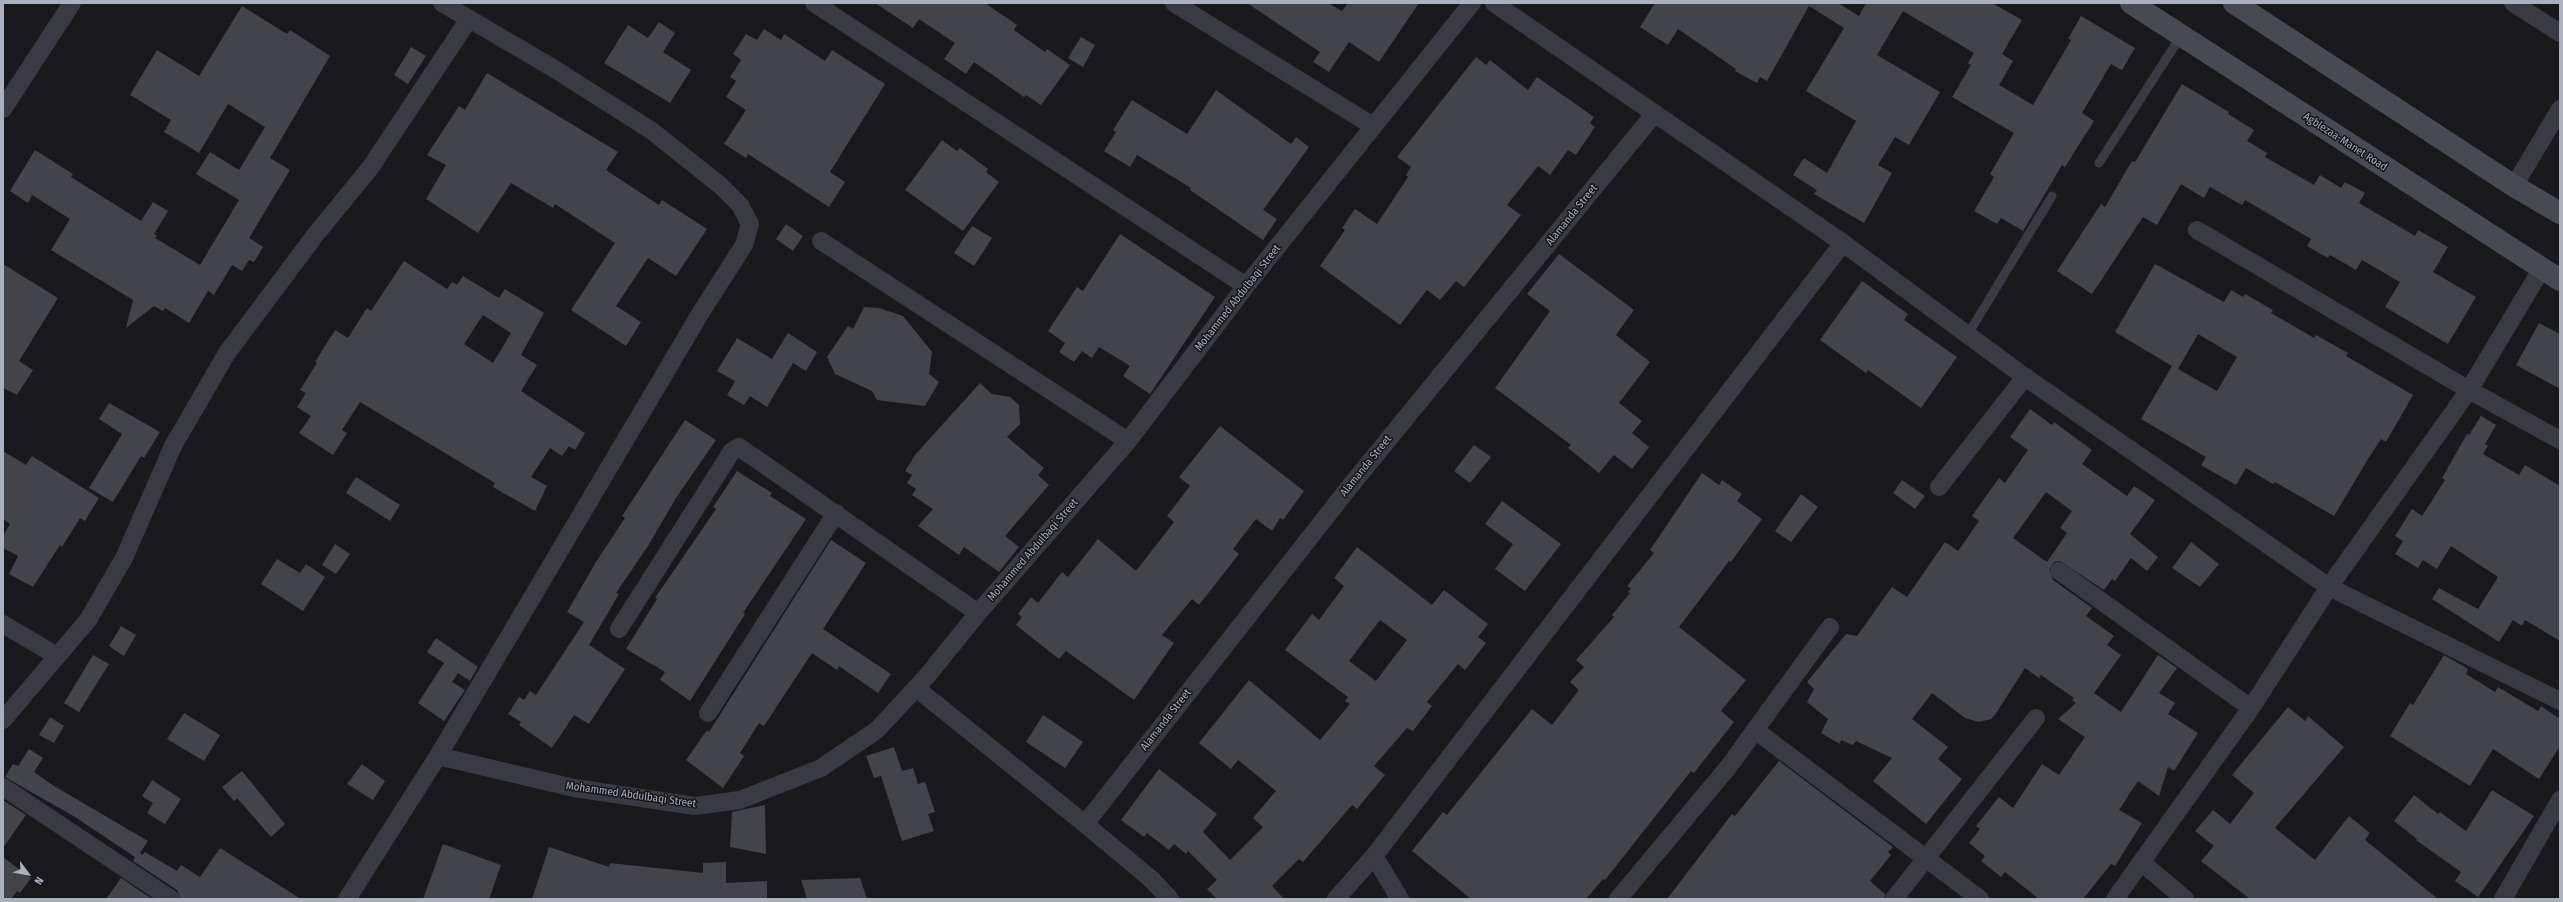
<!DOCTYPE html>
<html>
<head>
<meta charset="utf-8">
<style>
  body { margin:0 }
  #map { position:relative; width:2563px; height:902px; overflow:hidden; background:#19191c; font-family:"Fira Sans Condensed",sans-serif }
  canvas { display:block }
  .frame { position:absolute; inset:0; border:4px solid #abb0bd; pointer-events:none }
  .north { position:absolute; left:8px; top:854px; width:40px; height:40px; -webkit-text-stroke:3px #141417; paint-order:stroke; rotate:122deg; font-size:11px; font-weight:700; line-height:16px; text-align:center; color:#abb0bd }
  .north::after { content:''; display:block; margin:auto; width:14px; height:18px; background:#abb0bd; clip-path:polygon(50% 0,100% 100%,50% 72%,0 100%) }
</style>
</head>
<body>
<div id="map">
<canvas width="2563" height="902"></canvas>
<div class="frame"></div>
<div class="north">N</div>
</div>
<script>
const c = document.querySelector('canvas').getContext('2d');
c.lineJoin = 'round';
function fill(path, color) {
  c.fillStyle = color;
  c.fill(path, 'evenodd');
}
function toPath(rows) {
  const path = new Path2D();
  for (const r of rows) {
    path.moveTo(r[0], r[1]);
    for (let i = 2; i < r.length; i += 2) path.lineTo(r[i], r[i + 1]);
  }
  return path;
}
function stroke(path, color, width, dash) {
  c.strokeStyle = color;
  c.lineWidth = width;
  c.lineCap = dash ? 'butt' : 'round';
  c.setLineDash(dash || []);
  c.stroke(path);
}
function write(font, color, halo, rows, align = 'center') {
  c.font = font + ' "Fira Sans Condensed",sans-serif';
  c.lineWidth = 3;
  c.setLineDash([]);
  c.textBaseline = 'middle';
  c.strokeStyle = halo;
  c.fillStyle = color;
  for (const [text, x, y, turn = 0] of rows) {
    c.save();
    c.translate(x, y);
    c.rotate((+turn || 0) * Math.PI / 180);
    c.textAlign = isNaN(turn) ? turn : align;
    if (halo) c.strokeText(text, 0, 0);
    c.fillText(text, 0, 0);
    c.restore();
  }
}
fill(toPath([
  [875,3,985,3,1017,25,1014,30,1045,52,1047,49,1070,65,1041,105,1026,95,1024,97,974,62,966,74,944,59,955,43,919,19,913,28],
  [1247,3,1328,3,1342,11,1348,3,1419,3,1379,62,1349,42,1329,72,1313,62,1320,52],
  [1655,3,1838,3,1859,16,1866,3,1992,3,2022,20,2002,54,2013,61,1999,85,2033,105,2071,40,2068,39,2081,16,2135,48,2122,70,2111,64,2082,113,2094,121,2065,167,2062,165,2023,231,2001,218,1997,224,1974,211,1994,177,1990,174,2014,133,1952,97,1971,65,1968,63,1974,53,1903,11,1877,55,1940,92,1909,145,1895,137,1878,165,1892,173,1864,223,1814,194,1817,190,1793,175,1804,158,1827,173,1856,121,1806,91,1844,28,1809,6,1767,81,1760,77,1757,83,1735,71,1736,69,1678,29,1668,45,1640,27],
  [242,6,287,34,290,30,330,56,270,158,290,170,249,238,263,247,254,262,249,260,242,271,232,265,214,295,208,291,189,323,165,308,163,311,154,306,126,328,133,300,51,250,70,219,32,195,28,203,10,191,35,150,73,174,71,177,141,221,153,202,168,211,154,234,157,236,155,238,200,265,239,200,196,174,210,152,239,170,265,127,228,104,199,153,164,132,171,120,130,95,157,50,199,76],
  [659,22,675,33,663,52,691,70,670,103,604,63,628,25,648,38],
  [764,29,781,40,784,34,825,61,832,50,885,84,830,172,845,182,829,207,748,154,746,158,724,144,746,110,726,97,736,81,730,77,741,60,733,54,746,34,757,40],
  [1081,37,1095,45,1083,67,1068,58],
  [411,47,426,56,408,84,394,75],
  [1476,57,1486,65,1490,60,1528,90,1537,77,1594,117,1590,123,1595,127,1576,155,1568,150,1550,175,1538,166,1507,205,1521,215,1464,287,1456,281,1440,300,1427,290,1400,325,1320,266,1345,230,1342,228,1355,209,1377,224,1408,177,1406,175,1411,167,1397,157],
  [487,73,618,152,606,170,659,205,662,200,707,229,676,276,648,258,616,306,641,322,626,346,571,310,615,243,555,204,553,208,511,183,478,233,426,199,446,165,427,155,459,106,465,110],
  [2182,84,2229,112,2228,114,2254,130,2247,141,2267,153,2265,157,2314,185,2320,175,2341,188,2345,182,2365,193,2359,203,2415,236,2418,230,2448,247,2433,272,2476,297,2448,344,2385,307,2400,282,2362,260,2356,270,2330,255,2328,258,2307,246,2311,239,2245,200,2242,205,2210,187,2204,198,2181,184,2157,225,2143,217,2092,294,2057,271,2101,204,2105,207,2132,161,2135,162],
  [1216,90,1291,144,1296,137,1309,147,1263,210,1277,219,1263,240,1190,190,1191,188,1137,155,1130,167,1104,151,1116,132,1113,130,1132,100,1187,134],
  [942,140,957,151,960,148,988,169,986,172,999,182,963,231,905,190],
  [786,224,803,236,793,251,776,239],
  [972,226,992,238,974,266,954,253],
  [1120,234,1215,297,1150,394,1123,376,1130,366,1099,347,1092,358,1082,351,1074,362,1059,352,1065,343,1048,331,1077,287,1083,291],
  [1559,254,1634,310,1616,335,1650,362,1619,403,1642,421,1632,433,1649,447,1632,469,1614,455,1599,473,1568,448,1571,445,1495,388,1550,311,1527,294],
  [404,261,447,289,452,282,457,285,463,276,499,298,505,289,544,313,521,355,537,365,521,391,585,433,575,450,569,446,562,456,550,448,531,477,547,486,535,511,493,487,495,483,360,402,342,430,347,433,333,455,299,433,311,416,297,407,306,393,300,390,317,363,315,362,335,330,348,338,367,308,371,311],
  [483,315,511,333,493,363,464,344],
  [3,264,58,298,19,361,33,370,17,395,3,388],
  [2155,264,2224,302,2231,290,2243,297,2245,294,2273,310,2271,313,2314,338,2316,335,2348,353,2346,356,2413,395,2386,442,2381,439,2368,459,2334,516,2275,482,2273,484,2246,468,2236,485,2201,465,2206,457,2141,419,2172,366,2115,332],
  [2198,334,2237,357,2217,391,2178,369],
  [1862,281,1908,314,1904,320,1957,357,1921,408,1868,370,1866,373,1820,340],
  [864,307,879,308,903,316,932,352,929,374,939,382,925,406,877,400,872,391,835,374,827,357,848,326,853,329],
  [2539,323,2560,334,2560,389,2516,365],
  [788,333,817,352,806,371,793,363,767,407,750,396,744,405,727,395,735,381,717,371,737,338,772,359],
  [980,383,992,394,1010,397,1019,405,1020,424,1007,437,1044,468,1038,475,1049,485,1005,536,1019,547,999,572,964,547,959,555,918,526,933,509,912,495,916,489,907,483,912,475,905,471,915,455],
  [109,403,160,432,144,458,141,456,113,502,89,488,122,434,99,419],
  [2030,409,2052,425,2054,422,2092,450,2082,464,2127,496,2134,486,2155,500,2130,534,2158,557,2147,571,2131,558,2115,581,2112,579,2104,590,2060,561,2054,562,2049,570,2053,580,2092,608,2086,616,2114,636,2107,645,2121,655,2094,693,2121,712,2158,655,2177,668,2159,693,2175,703,2168,714,2198,733,2174,771,2168,767,2159,796,2138,781,2119,810,2142,823,2115,866,2111,864,2083,899,2039,899,2005,872,2001,877,1981,861,1985,856,1969,843,1980,829,1976,826,1999,797,2013,808,2042,764,2059,775,2085,737,2058,719,2076,703,2072,700,2074,698,2041,675,2039,678,2025,668,1995,715,1991,719,1979,722,1965,718,1932,693,1912,719,1948,747,1938,759,1962,779,1926,824,1873,781,1892,758,1856,741,1853,745,1841,740,1840,744,1821,733,1828,719,1807,702,1814,689,1807,682,1846,634,1857,636,1892,587,1907,597,1945,542,1958,551,1979,521,1972,516,1999,478,2005,483,2028,450,2010,437],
  [2046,492,2072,511,2060,528,2067,533,2047,562,2013,538],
  [2481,416,2496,425,2485,444,2488,446,2483,454,2519,475,2525,465,2560,486,2560,641,2525,620,2522,626,2513,620,2499,642,2432,599,2439,588,2478,609,2498,577,2451,546,2437,569,2423,560,2418,568,2395,554,2403,541,2395,536,2412,509,2422,516,2445,480,2442,478,2467,434,2469,435],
  [685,420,716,440,676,498,648,546,616,593,619,594,589,645,625,669,589,724,574,715,552,748,519,725,521,722,508,714,519,697,524,700,530,691,536,695,584,622,567,612,596,562,625,518,622,516],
  [1220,426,1304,491,1283,520,1280,518,1272,531,1256,519,1233,549,1239,554,1199,605,1192,599,1162,635,1174,643,1134,700,1066,651,1059,659,1016,625,1022,617,1018,614,1031,597,1038,603,1062,572,1068,577,1098,539,1136,571,1174,522,1167,516,1190,486,1179,477],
  [1474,445,1491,457,1470,483,1454,471],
  [3,451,26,465,32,456,99,498,85,521,80,518,62,547,60,545,33,587,9,574,18,556,3,548,3,536,10,524,3,519],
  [737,471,772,493,770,496,806,519,743,613,745,614,690,701,660,680,665,672,626,649,657,599,655,598,716,509,713,507],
  [1702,473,1719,485,1722,480,1742,494,1737,501,1762,519,1731,562,1729,561,1679,627,1746,680,1721,711,1734,722,1694,773,1691,771,1605,880,1603,879,1586,899,1471,899,1412,851,1443,812,1447,815,1532,709,1552,725,1579,690,1570,682,1584,667,1576,660,1614,617,1612,615,1630,593,1628,592,1631,588,1627,586,1654,553,1650,550],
  [356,477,400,505,390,521,346,493],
  [1902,480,1925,496,1915,509,1893,493],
  [1801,494,1818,507,1791,542,1775,531],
  [1502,501,1561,544,1525,591,1495,569,1513,544,1485,524],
  [831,540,866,563,823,629,891,674,878,693,839,666,837,670,812,653,764,726,759,723,740,753,744,756,723,788,686,760,707,730,709,732],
  [2191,542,2219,564,2200,587,2172,568],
  [335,544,350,554,336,574,322,565],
  [1357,547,1432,605,1444,590,1488,624,1478,637,1486,643,1465,670,1458,664,1427,702,1432,706,1413,731,1407,728,1374,766,1385,775,1357,809,1352,805,1303,862,1299,859,1272,886,1284,899,1217,899,1207,889,1217,880,1188,851,1186,854,1174,844,1169,850,1147,833,1144,837,1121,820,1159,769,1217,814,1203,832,1230,860,1263,827,1253,818,1276,791,1238,760,1231,769,1199,743,1249,680,1320,740,1350,704,1345,701,1348,697,1285,650,1312,614,1319,620,1344,586,1334,578],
  [1380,620,1407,640,1376,681,1349,661],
  [277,559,300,573,306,564,325,577,303,611,261,584],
  [121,626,136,635,124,656,109,646],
  [436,638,478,667,470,681,458,673,452,682,465,690,444,721,418,703,444,663,427,652],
  [93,655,109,664,79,712,64,703],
  [2444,655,2468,669,2466,674,2495,692,2498,687,2538,711,2541,706,2560,719,2560,746,2539,779,2493,749,2470,786,2390,736,2410,703,2413,705],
  [2288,707,2305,721,2308,716,2344,747,2275,828,2315,860,2349,816,2370,833,2365,840,2438,899,2250,899,2201,861,2214,846,2195,831,2213,810,2230,824,2254,793,2232,775],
  [184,713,220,735,204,761,167,739],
  [1043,715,1083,742,1065,768,1026,742],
  [50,717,64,726,54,743,39,735],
  [894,747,902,771,913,768,918,784,925,782,935,812,928,814,934,831,902,841,881,776,874,778,866,756],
  [29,749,43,758,34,772,54,786,148,841,140,853,142,855,145,852,177,871,181,865,200,877,220,848,301,899,181,899,177,890,133,861,135,857,75,817,5,777,13,764,18,766],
  [1779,761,1893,847,1888,852,1891,855,1870,881,1885,894,1884,899,1667,899,1732,814,1735,816],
  [362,764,385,781,373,800,347,784],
  [242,771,285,824,271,837,237,798,234,801,222,787],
  [152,780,181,799,165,824,147,813,153,803,142,796],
  [2492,790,2534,816,2478,897,2455,881,2461,872,2416,840,2417,839,2394,821,2414,795,2438,814,2440,812,2466,831],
  [3,800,26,815,3,848],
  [765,805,766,854,730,847,732,812],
  [443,844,501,865,489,899,423,899],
  [549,847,609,867,610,863,703,873,703,863,726,862,726,883,767,881,767,899,532,899],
  [3,857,31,878,20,893,17,891,11,899,3,899],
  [121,878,152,899,106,899],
  [860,878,867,899,807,899,801,880]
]), '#434449');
stroke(toPath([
  [2099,163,2181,36],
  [1968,334,2052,196]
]), '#3a3b42', 9);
stroke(toPath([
  [814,3,1246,286],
  [1174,3,1373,126],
  [1494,3,1843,243,2025,377,2329,587,2560,701],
  [2513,3,2560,33],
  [3,109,72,3],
  [2514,186,2560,109],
  [2197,230,2469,390,2560,440],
  [821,241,1128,441],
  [1939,487,2025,377],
  [2059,571,2251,708],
  [3,624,57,656],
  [619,629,732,451,739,447,978,613],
  [916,688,1085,824,1151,879,1170,899],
  [708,713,836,513],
  [3,720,88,620,124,558,173,446,227,353,316,234,370,168,469,19],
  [1755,730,1830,627],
  [438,756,574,788,695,806,740,800,821,768,877,730,927,676,978,613,1128,441,1246,286,1472,3],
  [3,787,171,899],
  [1085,824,1351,485,1655,113],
  [1374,856,1400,899],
  [2141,862,2185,899],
  [347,899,438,756,703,309,744,245,750,224,740,205,721,186,652,131,553,68,442,3],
  [1336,899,1374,856,1843,243],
  [1618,899,1730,765,1755,730,1980,899],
  [1894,899,2036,718],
  [2115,899,2251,708,2329,587,2469,390,2541,270],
  [2503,899,2560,800]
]), '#3a3b42', 18);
stroke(toPath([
  [2131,3,2560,280],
  [2234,3,2514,186,2560,213]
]), '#484a52', 22);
write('11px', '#abb0bd', '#141417', [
  ["Agblezaa-Manet Road",2345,142,33],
  ["Alamanda Street",1572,215,-51],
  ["Mohammed Abdulbaqi Street",1238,298,-52],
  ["Alamanda Street",1366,466,-51],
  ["Mohammed Abdulbaqi Street",1033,550,-49],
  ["Alamanda Street",1166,720,-52],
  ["Mohammed Abdulbaqi Street",631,795,8]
]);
</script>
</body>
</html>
